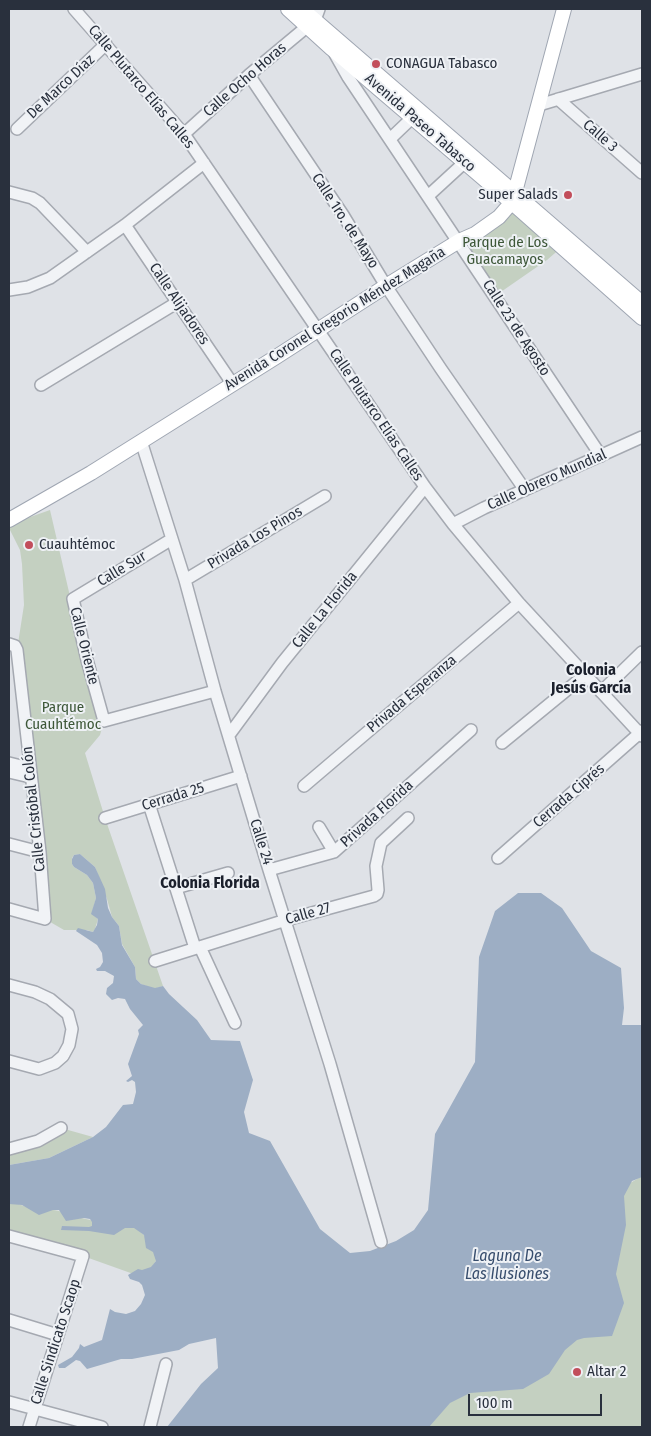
<!DOCTYPE html>
<html>
<head>
<meta charset="utf-8">
<style>
  body { margin:0 }
  #map { position:relative; width:651px; height:1436px; overflow:hidden; background:#dfe2e7; font-family:"Fira Sans Condensed",sans-serif }
  canvas { display:block }
  .frame { position:absolute; inset:0; border:10px solid #29303d; pointer-events:none }
  .scale { position:absolute; left:468px; top:1394px; width:134px; height:22px; box-sizing:border-box; border:2px solid #29303d; border-top:0; padding-left:6px; font-size:15px; line-height:18px; white-space:nowrap; color:#29303d; -webkit-text-stroke:4px #eef1f5; paint-order:stroke }
</style>
</head>
<body>
<div id="map">
<canvas width="651" height="1436"></canvas>
<div class="frame"></div>
<div class="scale">100 m</div>
</div>
<script>
const c = document.querySelector('canvas').getContext('2d');
c.lineJoin = 'round';
function fill(path, color) {
  c.fillStyle = color;
  c.fill(path, 'evenodd');
}
function toPath(rows) {
  const path = new Path2D();
  for (const r of rows) {
    path.moveTo(r[0], r[1]);
    for (let i = 2; i < r.length; i += 2) path.lineTo(r[i], r[i + 1]);
  }
  return path;
}
function stroke(path, color, width, dash) {
  c.strokeStyle = color;
  c.lineWidth = width;
  c.lineCap = dash ? 'butt' : 'round';
  c.setLineDash(dash || []);
  c.stroke(path);
}
function write(font, color, halo, rows, align = 'center') {
  c.font = font + ' "Fira Sans Condensed",sans-serif';
  c.lineWidth = 4;
  c.setLineDash([]);
  c.textBaseline = 'middle';
  c.strokeStyle = halo;
  c.fillStyle = color;
  for (const [text, x, y, turn = 0] of rows) {
    c.save();
    c.translate(x, y);
    c.rotate((+turn || 0) * Math.PI / 180);
    c.textAlign = isNaN(turn) ? turn : align;
    if (halo) c.strokeText(text, 0, 0);
    c.fillText(text, 0, 0);
    c.restore();
  }
}
fill(toPath([
  [519,209,562,247,547,260,495,296,459,241],
  [50,510,75,618,104,721,100,735,85,753,105,818,163,986,154,989,141,984,136,979,135,967,122,944,119,926,112,917,107,899,95,867,80,854,74,855,72,858,72,864,74,867,87,875,93,883,96,898,92,913,98,919,95,929,93,932,87,930,64,930,45,919,17,650,24,605,22,564,20,550,9,528,19,521],
  [61,1128,93,1137,49,1158,9,1165,9,1149],
  [642,1176,642,1427,417,1427,609,1187,632,1182],
  [9,1201,39,1211,48,1209,59,1211,73,1216,125,1228,135,1227,144,1235,156,1256,156,1261,152,1267,139,1276,83,1256,9,1236]
]), '#c4d0c1');
fill(toPath([
  [80,854,95,867,105,889,108,908,112,917,119,926,122,945,135,967,136,979,141,984,155,988,163,986,169,994,197,1020,211,1040,240,1041,253,1080,244,1112,249,1133,270,1141,320,1229,350,1253,370,1251,396,1241,414,1230,428,1210,435,1134,475,1062,479,957,495,911,518,893,541,893,562,908,591,951,621,968,624,1008,622,1025,642,1025,642,1177,632,1181,624,1196,626,1225,616,1274,624,1303,612,1336,584,1338,577,1340,565,1350,549,1374,523,1389,470,1393,450,1403,429,1427,167,1427,201,1384,218,1368,216,1338,189,1344,179,1350,132,1359,121,1359,87,1369,80,1361,76,1360,65,1368,59,1368,58,1365,72,1357,79,1348,80,1344,84,1347,102,1340,110,1309,115,1312,126,1314,135,1311,141,1304,145,1295,142,1285,139,1282,130,1279,128,1275,138,1269,142,1270,151,1267,156,1261,153,1252,146,1248,144,1235,134,1228,125,1228,114,1235,89,1231,61,1230,62,1226,89,1227,92,1226,92,1222,90,1219,84,1218,66,1221,59,1210,53,1210,39,1215,22,1205,9,1204,9,1165,49,1158,93,1137,106,1127,123,1105,133,1104,136,1092,135,1082,132,1080,128,1082,126,1081,132,1076,128,1064,139,1034,138,1030,143,1025,130,1009,125,999,118,998,112,1000,106,994,107,988,113,983,114,976,105,971,97,971,96,969,100,967,103,962,102,953,97,945,76,931,78,928,93,932,97,925,98,919,91,914,96,898,93,883,87,875,74,867,72,864,72,859,74,855]
]), '#9daec4');
const minor = toPath([
  [74,9,184,134,425,487,453,524,519,603,642,736],
  [335,54,348,77,601,456],
  [249,75,343,215,386,286,441,369,525,490],
  [558,99,642,173],
  [539,105,642,74],
  [17,129,106,44],
  [184,134,249,75,315,20,319,9],
  [390,139,413,117],
  [9,192,32,198,40,203,87,252],
  [428,196,465,162],
  [125,225,232,383],
  [9,290,28,287,50,278,125,225,204,163],
  [41,385,178,302],
  [141,441,185,580,215,691,269,870,330,1064,381,1242],
  [453,524,484,508,642,437],
  [172,539,73,599,87,660,104,721,215,691],
  [185,580,325,496],
  [9,644,15,646,17,650,40,852,45,919,9,909],
  [601,692,642,652],
  [229,735,282,663,425,487],
  [502,743,585,675],
  [9,763,29,768],
  [9,772,30,777],
  [304,786,519,603],
  [149,804,195,948],
  [105,818,241,776],
  [319,827,334,852],
  [9,844,40,852],
  [498,858,642,731],
  [269,870,334,852,471,730],
  [176,888,228,873],
  [200,947,235,1023],
  [155,961,286,920,374,896,377,894,378,890,376,866,381,843,408,818],
  [9,985,35,992,50,999,68,1014,72,1029,69,1045,63,1056,55,1063,39,1069,9,1061],
  [9,1149,38,1141,61,1128],
  [9,1236,83,1256,29,1427],
  [9,1320,58,1335],
  [9,1402,102,1427],
  [150,1427,166,1364]
]);
const major = toPath([
  [288,9,332,49,519,209,642,318],
  [302,9,642,303],
  [9,520,91,473,276,357,386,286,459,241,475,234,499,217,512,202,515,192,564,9]
]);
stroke(minor, '#a5a9b1', 14);
stroke(major, '#9fa6b2', 16);
stroke(minor, '#f1f3f6', 11);
stroke(major, '#fff', 14);
for (const [x, y, r, color] of [
  [376,64,5,"#c24e5b"],
  [568,195,5,"#c24e5b"],
  [29,545,5,"#c24e5b"],
  [577,1372,5,"#c24e5b"]
]) {
  const dot = new Path2D();
  dot.arc(x, y, r, 0, 2 * Math.PI);
  c.fillStyle = color;
  c.fill(dot);
  stroke(dot, '#eef1f5', 2);
}
write('15px', '#29303d', '#eef1f5', [
  ["CONAGUA Tabasco",386,64],
  ["Super Salads",558,195,"right"],
  ["Cuauhtémoc",39,545],
  ["Altar 2",587,1372]
], 'left');
write('15px', '#29303d', '#eef1f5', [
  ["Calle Ocho Horas",245,80,-41],
  ["De Marco Díaz",61,87,-43],
  ["Calle Plutarco Elías Calles",141,87,50],
  ["Avenida Paseo Tabasco",420,123,41],
  ["Calle 3",600,136,41],
  ["Calle 1ro. de Mayo",345,221,57],
  ["Calle Alijadores",179,304,56],
  ["Avenida Coronel Gregorio Méndez Magaña",335,319,-32],
  ["Calle 23 de Agosto",516,328,57],
  ["Calle Plutarco Elías Calles",376,415,56],
  ["Calle Obrero Mundial",547,480,-24],
  ["Privada Los Pinos",255,538,-31],
  ["Calle Sur",122,569,-31],
  ["Calle La Florida",325,610,-51],
  ["Calle Oriente",84,646,76],
  ["Privada Esperanza",412,694,-40],
  ["Cerrada Ciprés",569,796,-41],
  ["Cerrada 25",173,797,-17],
  ["Calle Cristóbal Colón",34,809,-96],
  ["Privada Florida",377,814,-42],
  ["Calle 24",261,842,73],
  ["Calle 27",308,914,-16],
  ["Calle Sindicato Scaop",56,1342,-72]
]);
write('15px', '#3d5738', '#eef1f5', [
  ["Parque de Los",505,243],
  ["Guacamayos",505,260],
  ["Parque",63,708],
  ["Cuauhtémoc",63,725]
]);
write('bold 16px', '#1c212d', '#eef1f5', [
  ["Colonia",591,671],
  ["Jesús García",591,689],
  ["Colonia Florida",210,884]
]);
write('italic 16px', '#374d6d', '#eef1f5', [
  ["Laguna De",507,1257],
  ["Las Ilusiones",507,1275]
]);
</script>
</body>
</html>
